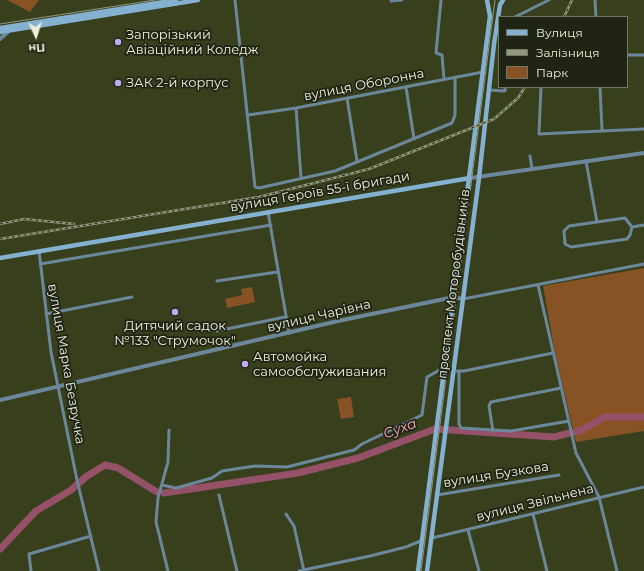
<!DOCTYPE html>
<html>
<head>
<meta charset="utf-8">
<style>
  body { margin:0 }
  #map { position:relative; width:644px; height:571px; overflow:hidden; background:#373f1c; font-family:Montserrat,sans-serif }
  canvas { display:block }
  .legend { position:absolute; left:498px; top:16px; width:130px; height:72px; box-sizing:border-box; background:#202415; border:1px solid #717665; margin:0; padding:5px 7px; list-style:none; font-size:12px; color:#ebf0dc }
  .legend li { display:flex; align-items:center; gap:8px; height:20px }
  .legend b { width:20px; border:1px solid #717665 }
  .north { position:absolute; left:16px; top:16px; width:40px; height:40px; -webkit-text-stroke:3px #202415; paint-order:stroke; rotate:176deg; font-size:11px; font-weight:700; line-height:16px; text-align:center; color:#ebf0dc }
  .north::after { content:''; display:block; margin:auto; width:14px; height:18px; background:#ebf0dc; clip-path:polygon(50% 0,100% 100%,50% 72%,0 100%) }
</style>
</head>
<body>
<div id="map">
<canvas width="644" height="571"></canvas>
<ul class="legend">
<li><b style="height:5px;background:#85b1d0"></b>Вулиця</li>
<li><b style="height:5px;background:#92987d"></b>Залізниця</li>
<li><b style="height:11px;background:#885324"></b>Парк</li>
</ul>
<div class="north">Пн</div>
</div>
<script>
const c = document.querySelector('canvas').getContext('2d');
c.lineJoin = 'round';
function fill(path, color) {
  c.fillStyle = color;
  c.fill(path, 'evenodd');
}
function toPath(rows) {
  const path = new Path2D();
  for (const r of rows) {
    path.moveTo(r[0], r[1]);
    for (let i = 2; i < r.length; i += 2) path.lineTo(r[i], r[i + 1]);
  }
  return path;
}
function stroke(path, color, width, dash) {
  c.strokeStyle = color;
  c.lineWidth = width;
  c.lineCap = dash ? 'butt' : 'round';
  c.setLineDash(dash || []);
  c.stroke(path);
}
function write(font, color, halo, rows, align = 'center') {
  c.font = font + ' Montserrat,sans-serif';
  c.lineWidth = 3.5;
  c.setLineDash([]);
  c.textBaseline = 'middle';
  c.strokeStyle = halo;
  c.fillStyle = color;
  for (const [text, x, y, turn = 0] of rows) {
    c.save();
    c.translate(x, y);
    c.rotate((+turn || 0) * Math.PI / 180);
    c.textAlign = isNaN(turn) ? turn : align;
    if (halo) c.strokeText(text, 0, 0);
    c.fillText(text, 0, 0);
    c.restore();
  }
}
fill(toPath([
  [7,0,39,0,30,12],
  [644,268,644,431,576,442,555,353,543,286],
  [252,287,255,302,227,308,225,299,242,295,241,289],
  [351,397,354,417,341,419,337,399]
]), '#885324');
stroke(toPath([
  [164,493,298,473,358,458,435,429,554,437,582,430,605,417,644,417],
  [0,549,36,511,71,490,87,476,105,465,118,468,157,492]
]), '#955168', 7);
stroke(toPath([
  [235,0,255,187,259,188,335,171,452,123,455,115,455,77],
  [441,0,436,53,442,55,444,79],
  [595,0,596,17],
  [391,1,402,0],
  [515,17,549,0],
  [627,55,644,55],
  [406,87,414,139],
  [541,87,539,134,644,129],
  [600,87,602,130],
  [489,90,505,91,505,87],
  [347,98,357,161],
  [296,108,301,178],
  [248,115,296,108,483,72],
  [530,156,532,169],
  [586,161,597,222],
  [268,212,289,333],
  [625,218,632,227,630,235,627,239,571,247,565,244,564,231,569,226,625,218],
  [632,227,644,225],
  [39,251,51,352,77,480,99,571],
  [40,264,271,225],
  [217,281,277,272],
  [538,285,576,453,599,497,617,571],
  [463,299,644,264],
  [46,314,132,297],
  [217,331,285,317],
  [457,371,464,371,553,353],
  [459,372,459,424,461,428,511,431,569,421],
  [493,431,489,406,491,402,561,388],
  [162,485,176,488,212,478,222,471,255,466,287,467,354,450,362,444,422,415,427,377,445,367],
  [219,495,237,571],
  [437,495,559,475],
  [286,514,294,526,304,571],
  [533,514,547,571],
  [468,530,479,571],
  [432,538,644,487],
  [31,571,29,554,91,536],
  [168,571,156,522,158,498,168,462,169,430],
  [299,571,370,556,406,547,423,540]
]), '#6c879a', 3);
stroke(toPath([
  [0,39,10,30],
  [470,178,644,153],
  [0,400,338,321,454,297,463,299]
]), '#6c879a', 4);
stroke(toPath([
  [0,28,176,0],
  [0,32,198,0],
  [0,258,470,178],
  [418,571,490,16,487,0],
  [427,571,479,178,494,44,500,5,503,0]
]), '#85b1d0', 4.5);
stroke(toPath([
  [0,24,155,0],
  [421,571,495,0]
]), '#92987d', 1);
const rail = toPath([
  [564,17,572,0],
  [0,224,24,219,74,224],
  [0,239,259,197,369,169,494,119,518,98,525,87]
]);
stroke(rail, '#92987d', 2.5);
stroke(rail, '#202415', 1, [3]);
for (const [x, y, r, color] of [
  [118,42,4,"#c1a8f3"],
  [118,83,4,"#c1a8f3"],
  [175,312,4,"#c1a8f3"],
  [245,364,4,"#c1a8f3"]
]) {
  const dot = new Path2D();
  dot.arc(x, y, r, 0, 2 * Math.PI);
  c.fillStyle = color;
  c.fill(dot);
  stroke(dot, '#202415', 1.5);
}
write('13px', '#ebf0dc', '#202415', [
  ["Запорізький",126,35],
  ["Авіаційний Коледж",126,50],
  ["ЗАК 2-й корпус",126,83],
  ["Дитячий садок",175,326,"center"],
  ["№133 \"Струмочок\"",175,341,"center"],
  ["Автомойка",253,357],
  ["самообслуживания",253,372]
], 'left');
write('13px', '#ebf0dc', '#202415', [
  ["вулиця Оборонна",364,85,-11],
  ["вулиця Героїв 55-ї бригади",320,192,-10],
  ["проспект Моторобудівників",454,284,-83],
  ["вулиця Чарівна",319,316,-13],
  ["вулиця Марка Безручка",66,364,80],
  ["вулиця Бузкова",496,475,-9],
  ["вулиця Звільнена",535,503,-14]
]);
write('italic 14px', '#f4a4bd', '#202415', [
  ["Суха",400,429,-20]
]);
</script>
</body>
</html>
